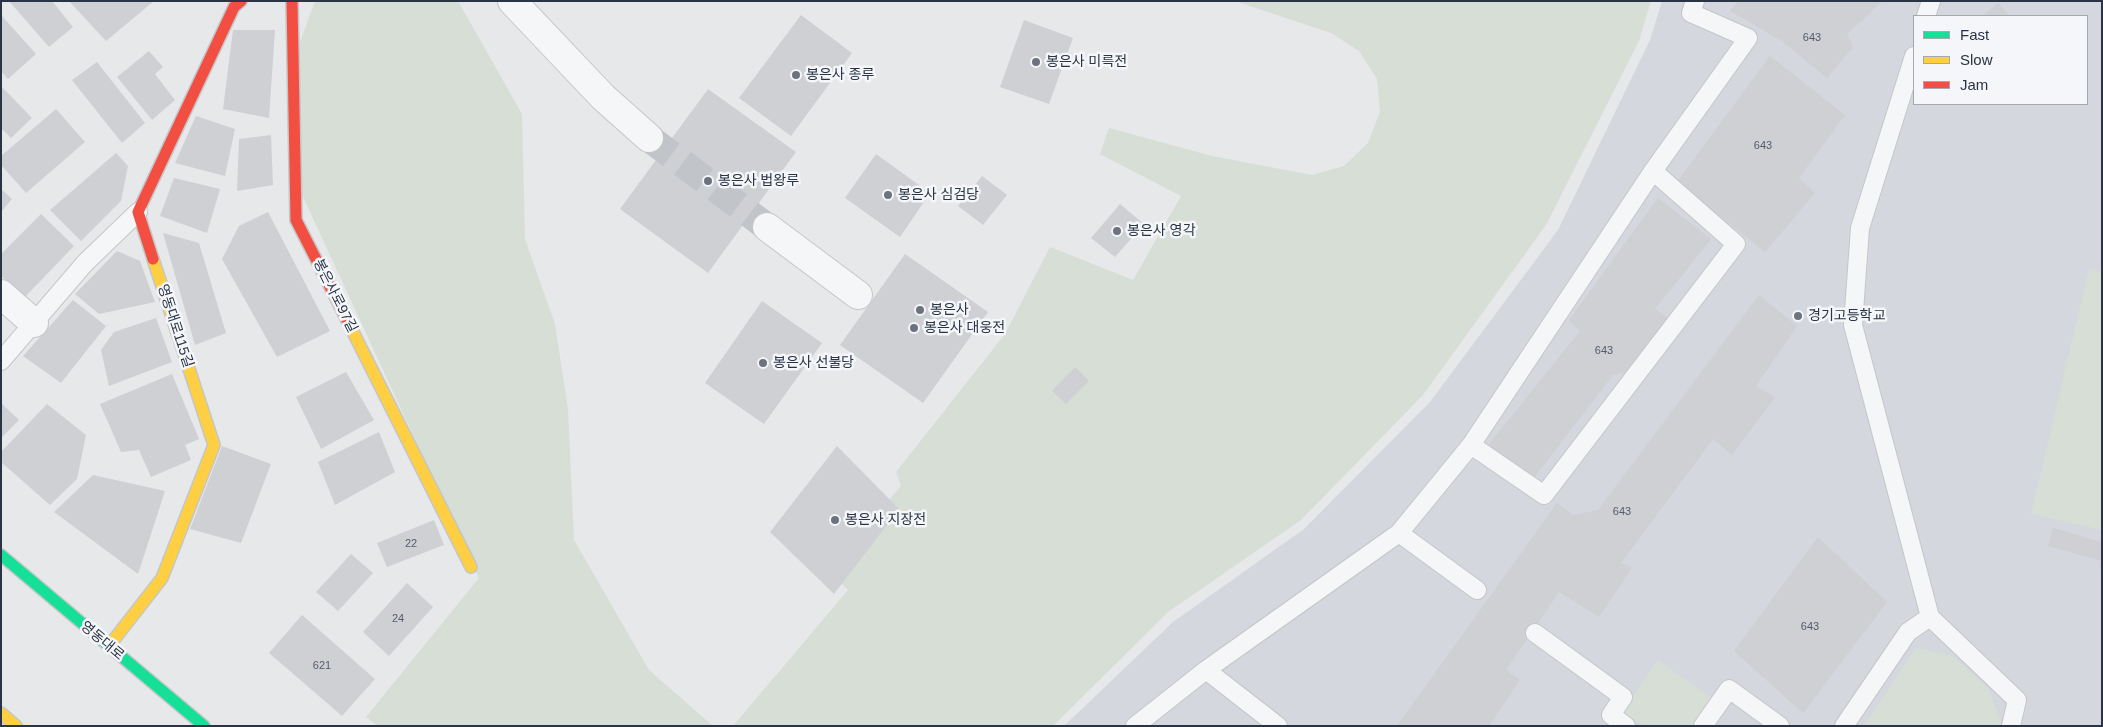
<!DOCTYPE html>
<html>
<head>
<meta charset="utf-8">
<style>
  body { margin:0 }
  #map { position:relative; width:2103px; height:727px; overflow:hidden; background:#e6e8ea; font-family:Arial,sans-serif }
  canvas { display:block }
  .frame { position:absolute; inset:0; border:2px solid #2b3445; pointer-events:none }
  .legend { position:absolute; left:1913px; top:15px; width:175px; height:90px; box-sizing:border-box; background:#f4f6f9; border:1px solid #a4a8b1; margin:0; padding:6px 9px; list-style:none; font-size:15px; color:#2b3445 }
  .legend li { display:flex; align-items:center; gap:10px; height:25px }
  .legend b { width:25px; border:1px solid #a4a8b1 }
</style>
</head>
<body>
<div id="map">
<canvas width="2103" height="727"></canvas>
<div class="frame"></div>
<ul class="legend">
<li><b style="height:6px;background:#16e098"></b>Fast</li>
<li><b style="height:6px;background:#ffcf43"></b>Slow</li>
<li><b style="height:6px;background:#f24e42"></b>Jam</li>
</ul>
</div>
<script>
const c = document.querySelector('canvas').getContext('2d');
c.lineJoin = 'round';
function fill(path, color) {
  c.fillStyle = color;
  c.fill(path, 'evenodd');
}
function toPath(rows) {
  const path = new Path2D();
  for (const r of rows) {
    path.moveTo(r[0], r[1]);
    for (let i = 2; i < r.length; i += 2) path.lineTo(r[i], r[i + 1]);
  }
  return path;
}
function stroke(path, color, width, dash) {
  c.strokeStyle = color;
  c.lineWidth = width;
  c.lineCap = dash ? 'butt' : 'round';
  c.setLineDash(dash || []);
  c.stroke(path);
}
function write(font, color, halo, rows, align = 'center') {
  c.font = font + ' Arial,"Noto Sans KR",sans-serif';
  c.lineWidth = 5;
  c.setLineDash([]);
  c.textBaseline = 'middle';
  c.strokeStyle = halo;
  c.fillStyle = color;
  for (const [text, x, y, turn = 0] of rows) {
    c.save();
    c.translate(x, y);
    c.rotate((+turn || 0) * Math.PI / 180);
    c.textAlign = isNaN(turn) ? turn : align;
    if (halo) c.strokeText(text, 0, 0);
    c.fillText(text, 0, 0);
    c.restore();
  }
}
fill(toPath([
  [1662,1,2102,1,2102,726,1064,726,1173,622,1304,529,1430,402,1558,230,1650,40],
  [1914,16,2087,16,2087,104,1914,104]
]), '#d4d7dd');
fill(toPath([
  [315,1,458,1,522,114,525,239,555,324,568,409,574,540,649,670,713,726,378,726,366,717,479,578,298,186,300,42],
  [1235,1,1651,1,1639,41,1546,225,1423,395,1301,520,1168,612,1053,726,733,726,848,590,829,571,901,486,896,472,1005,334,1050,247,1133,280,1181,196,1100,154,1109,128,1212,156,1312,175,1344,166,1368,143,1380,112,1377,79,1359,51,1331,33],
  [2089,269,2102,272,2102,530,2031,514],
  [1916,648,1953,656,1988,688,2002,726,1864,726],
  [1658,660,1713,699,1694,726,1643,726,1622,712]
]), '#d6ded6');
fill(toPath([
  [9,1,52,1,73,27,49,47],
  [69,1,154,1,106,41],
  [1738,1,1883,1,1847,34,1853,47,1827,78,1783,42,1730,11],
  [1998,3,2010,16,1982,16],
  [1,15,36,54,8,79,1,71],
  [801,15,852,53,791,136,739,98],
  [1024,20,1073,38,1049,104,1000,87],
  [233,30,275,30,269,118,223,109],
  [149,51,163,67,155,74,175,100,152,120,117,77],
  [1770,56,1845,115,1799,178,1815,193,1765,252,1677,182],
  [97,62,145,123,122,143,72,80],
  [1,86,32,118,11,138,1,128],
  [708,89,796,152,708,273,620,209],
  [56,109,85,142,26,193,1,165,1,156],
  [196,116,235,129,225,176,175,163],
  [271,135,273,185,237,191,239,139],
  [116,153,128,166,121,201,81,241,50,210],
  [876,154,930,193,900,237,845,198],
  [982,176,1007,195,983,225,958,206],
  [174,178,220,189,207,233,160,216],
  [1,189,12,199,1,212],
  [1658,198,1711,239,1655,309,1669,319,1631,372,1613,375,1533,479,1486,448,1580,331,1569,320],
  [1120,204,1144,224,1115,257,1091,238],
  [268,212,330,331,277,357,222,259,239,226],
  [41,214,74,246,24,298,1,276,1,254],
  [163,233,199,243,226,333,195,345],
  [117,251,140,261,155,302,99,314,75,294],
  [905,254,988,312,923,403,840,345],
  [1759,295,1797,326,1756,386,1775,397,1732,455,1713,439,1621,563,1632,568,1599,617,1559,592,1506,670,1520,680,1489,726,1397,726,1557,503,1573,515,1598,510],
  [73,300,106,326,61,383,23,356],
  [762,301,822,343,764,424,705,383],
  [156,318,172,362,109,386,101,350,114,332],
  [1075,367,1089,381,1066,404,1052,391],
  [346,372,374,420,321,449,296,397],
  [172,374,199,439,185,445,191,460,151,477,139,450,121,452,100,404],
  [1,403,19,420,1,438],
  [47,404,86,435,77,479,50,505,1,462,1,452],
  [379,432,395,472,335,505,318,462],
  [222,446,271,464,241,543,190,529],
  [837,446,899,509,834,594,770,532],
  [93,475,165,491,138,574,54,512],
  [434,520,444,545,387,567,377,543],
  [2053,528,2102,542,2102,569,2099,568,2101,561,2048,546],
  [1818,537,1887,602,1803,713,1734,651],
  [351,554,373,573,338,611,316,592],
  [407,583,433,607,389,656,363,632],
  [302,615,375,679,342,716,269,653]
]), '#ced0d3');
stroke(toPath([
  [649,138,767,227]
]), '#c1c4c9', 28, [28, 14]);
const lane = toPath([
  [1926,16,1931,1],
  [1914,56,1860,228,1853,325,1930,617,2017,700,2011,726],
  [1,361,85,263,138,212],
  [1471,445,1544,495,1736,244,1653,171],
  [1399,533,1477,590],
  [1535,633,1623,697,1611,715,1626,726],
  [1206,670,1278,726],
  [1135,726,1206,670,1399,533,1471,445,1653,171,1748,38,1691,13,1695,1],
  [1703,726,1729,689,1780,726],
  [1844,726,1908,632,1930,617]
]);
const street = toPath([
  [512,1,603,97,649,138],
  [767,227,858,295],
  [1,294,34,323]
]);
const fast = toPath([
  [1,555,204,726]
]);
const slow = toPath([
  [347,320,471,567],
  [109,646,162,578,214,445,153,259],
  [1,713,16,726]
]);
const jam = toPath([
  [292,1,296,220,347,320],
  [153,259,138,212,234,7,241,1]
]);
stroke(lane, '#c4c6c8', 20);
stroke(street, '#c4c6c8', 30);
stroke(fast, '#c4c6c8', 14);
stroke(slow, '#c4c6c8', 14);
stroke(jam, '#c4c6c8', 14);
stroke(lane, '#f5f6f7', 18);
stroke(street, '#f5f6f7', 28);
stroke(fast, '#16e098', 11);
stroke(slow, '#ffcf43', 11);
stroke(jam, '#f24e42', 11);
for (const [x, y, r, color] of [
  [1036,62,5,"#6c737f"],
  [796,75,5,"#6c737f"],
  [708,181,5,"#6c737f"],
  [888,195,5,"#6c737f"],
  [1117,231,5,"#6c737f"],
  [920,310,5,"#6c737f"],
  [1798,316,5,"#6c737f"],
  [914,328,5,"#6c737f"],
  [763,363,5,"#6c737f"],
  [835,520,5,"#6c737f"]
]) {
  const dot = new Path2D();
  dot.arc(x, y, r, 0, 2 * Math.PI);
  c.fillStyle = color;
  c.fill(dot);
  stroke(dot, '#f4f6f9', 2);
}
write('11px', '#545c69', null, [
  ["643",1812,38],
  ["643",1763,146],
  ["643",1604,351],
  ["643",1622,512],
  ["22",411,544],
  ["24",398,619],
  ["643",1810,627],
  ["621",322,666]
]);
write('14px', '#2b3445', '#f4f6f9', [
  ["봉은사 미륵전",1046,62],
  ["봉은사 종루",806,75],
  ["봉은사 법왕루",718,181],
  ["봉은사 심검당",898,195],
  ["봉은사 영각",1127,231],
  ["봉은사",930,310],
  ["경기고등학교",1808,316],
  ["봉은사 대웅전",924,328],
  ["봉은사 선불당",773,363],
  ["봉은사 지장전",845,520]
], 'left');
write('14px', '#2b3445', '#f4f6f9', [
  ["봉은사로97길",335,296,63],
  ["영동대로115길",175,326,72],
  ["영동대로",102,641,40]
]);
</script>
</body>
</html>
